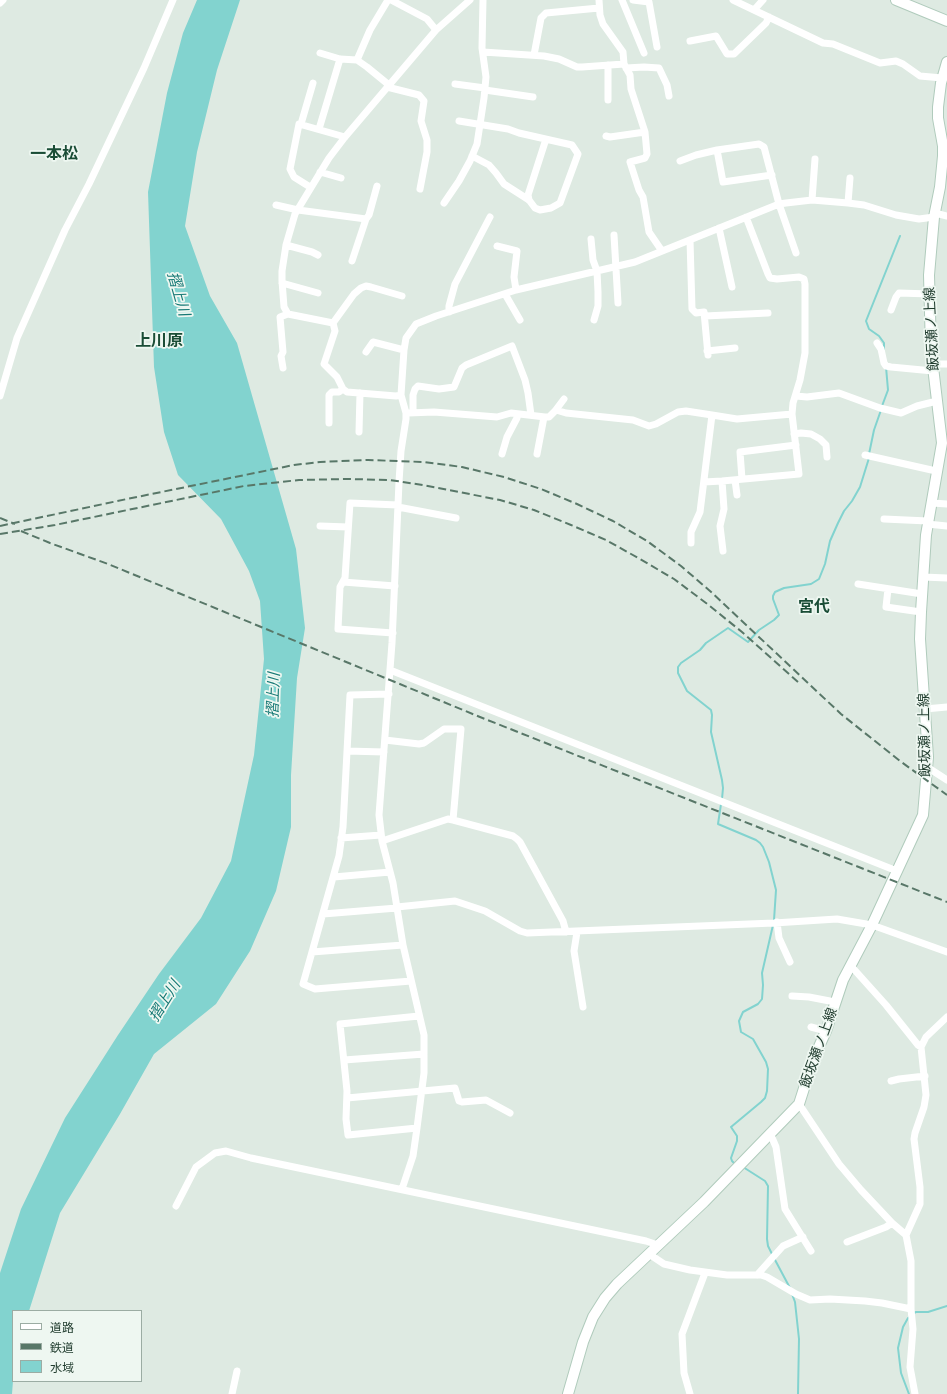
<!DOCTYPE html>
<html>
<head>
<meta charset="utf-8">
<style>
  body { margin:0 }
  #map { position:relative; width:947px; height:1394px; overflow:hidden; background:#deeae2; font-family:Karla,"Noto Sans JP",sans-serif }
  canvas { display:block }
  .legend { position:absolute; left:12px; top:1310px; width:130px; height:72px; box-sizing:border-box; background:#eef7f1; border:1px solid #9baca3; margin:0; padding:5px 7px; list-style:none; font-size:12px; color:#1f3b2d }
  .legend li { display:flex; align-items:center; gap:8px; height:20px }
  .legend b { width:20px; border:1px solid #9baca3 }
</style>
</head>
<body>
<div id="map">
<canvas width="947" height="1394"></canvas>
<ul class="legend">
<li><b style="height:5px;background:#fff"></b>道路</li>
<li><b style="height:5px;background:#587768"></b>鉄道</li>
<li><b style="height:11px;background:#82d3cf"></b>水域</li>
</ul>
</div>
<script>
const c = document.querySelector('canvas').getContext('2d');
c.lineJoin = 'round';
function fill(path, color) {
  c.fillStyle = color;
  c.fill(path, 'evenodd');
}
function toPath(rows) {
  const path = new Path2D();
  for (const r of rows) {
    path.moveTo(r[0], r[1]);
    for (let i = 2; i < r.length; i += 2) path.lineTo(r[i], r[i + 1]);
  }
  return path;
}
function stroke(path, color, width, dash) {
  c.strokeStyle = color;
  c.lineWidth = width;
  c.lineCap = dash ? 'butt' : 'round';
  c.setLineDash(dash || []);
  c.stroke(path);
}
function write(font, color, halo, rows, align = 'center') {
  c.font = font + ' Karla,"Noto Sans JP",sans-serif';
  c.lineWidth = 3.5;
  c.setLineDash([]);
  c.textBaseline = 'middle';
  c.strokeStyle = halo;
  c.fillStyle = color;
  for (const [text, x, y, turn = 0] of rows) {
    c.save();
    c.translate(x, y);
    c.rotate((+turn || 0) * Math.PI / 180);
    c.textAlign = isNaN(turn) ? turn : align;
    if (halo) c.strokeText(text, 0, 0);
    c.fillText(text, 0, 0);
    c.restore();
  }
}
fill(toPath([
  [197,0,240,0,217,70,197,152,185,226,210,296,237,343,296,549,305,628,297,678,291,775,291,827,276,891,250,951,216,1004,154,1054,120,1114,60,1213,29,1311,13,1311,13,1381,12,1394,0,1394,0,1273,21,1209,65,1118,118,1035,159,974,201,918,231,861,254,755,264,659,260,601,249,571,221,519,178,475,164,432,154,367,148,192,167,93,183,33]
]), '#82d3cf');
stroke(toPath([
  [884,349,884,343,879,336,869,329,866,321,900,236],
  [882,406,888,390,886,367],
  [869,454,874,430,881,410],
  [722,799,723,788,722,780,711,732,712,715,711,710,687,691,678,673,678,667,681,663,700,650,706,643,728,628,748,642,759,630,774,620,779,615,773,599,773,596,775,592,784,588,811,584,819,579,825,564,830,541,838,523,844,511,852,501,860,487,869,458],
  [721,804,718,824,756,840,760,843,763,847,769,862,776,890,774,920],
  [735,1164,732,1161,731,1158,737,1141,737,1136,731,1127,761,1102,765,1098,767,1091,768,1069,766,1062,753,1039,741,1032,739,1021,743,1012,758,1004,762,999,763,985,762,973,773,925],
  [743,1167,765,1181,768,1186,767,1239,768,1246,772,1254],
  [774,1258,790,1288],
  [792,1294,795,1302,799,1339,798,1394],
  [914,1313,916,1312,928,1312,947,1306],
  [909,1394,901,1373,898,1348,903,1327,908,1318,911,1316]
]), '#82d3cf', 2);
const secondary = toPath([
  [896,0,947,21],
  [568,1394,583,1342,593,1317,605,1298,617,1284,704,1202,799,1104,813,1060,826,1031,843,980,872,925,923,815,928,757,920,639,921,612,926,535,942,443,931,350,929,275,934,217,940,187,943,156,943,146,938,118,938,107,941,83,947,62]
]);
stroke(secondary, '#b0cbbc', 12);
stroke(toPath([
  [391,0,427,19,436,30],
  [599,0,600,15,603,24,623,52,624,64,630,75,631,89,645,132,647,154,645,158,630,162,639,190,643,197,649,232,662,251],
  [622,0,644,53],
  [633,0,649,2,657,47],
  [733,0,823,43,833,44,880,63,896,61,903,64,920,76,942,78],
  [0,3,3,0],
  [754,10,763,0],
  [690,41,716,36,727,54,734,54,766,23,769,17],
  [483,52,544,56,559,59,577,67,582,67,624,64],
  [320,53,340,59,357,60,367,67,389,85],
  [534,55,541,18,546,13,599,8],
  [357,60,370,30,388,0],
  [626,68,644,67,659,68,667,85,669,96],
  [455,84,485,88],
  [387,87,419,95,424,101,421,121,427,140,427,152,420,189],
  [485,90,533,97],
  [608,100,608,65],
  [459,121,508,129,519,133,572,145,578,154,560,203,551,208,540,210,535,208,529,200,504,184,496,173,489,165,472,156],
  [301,124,313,83],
  [319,129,340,59],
  [606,136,610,137,645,132],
  [717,150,723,182,772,175],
  [680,161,696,155,717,150,759,144,764,147,779,204,796,253],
  [320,172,341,178],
  [310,187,294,177,290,169,299,124,345,137],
  [529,200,528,195,546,139],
  [812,200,815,159],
  [444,203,459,181,470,161,477,144,484,98,486,77,482,48,483,0],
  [848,203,850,178],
  [276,205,298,210,366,219],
  [935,213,947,216],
  [719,228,732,287],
  [614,235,618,303],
  [591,239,593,260,597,271,598,292,598,306,594,320],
  [690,240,692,309,696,313,704,312,708,355],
  [286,245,312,252,318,255],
  [497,246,517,251,514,277,516,290],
  [352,261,366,219,369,215,377,186],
  [282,283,318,293],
  [505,294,520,320],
  [402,296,371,287,366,286,361,288,354,294,333,323,288,314,284,307,282,281,282,271,286,245,295,214,329,158,345,137,436,30,470,0],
  [891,310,896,297,899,293,930,294],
  [449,312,449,306,455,284,490,217],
  [705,316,768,313],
  [333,323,335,331,324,364,337,377,343,389,347,392,396,396,401,395],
  [877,343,881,349,884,363,886,366,891,367,933,371],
  [707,351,735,348],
  [366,352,373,342,404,350],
  [932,364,947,364],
  [283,368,281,356,283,352,280,317,288,314],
  [0,396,17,338,65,230,89,184,144,68,173,0],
  [796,396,807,397,839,393,880,408,901,413,917,406,937,401],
  [556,410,566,413,633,420,649,426,656,424,678,412,686,411,712,415],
  [408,413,434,412,497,417,511,413,545,417,549,417,555,411,564,399],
  [413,413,413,395,415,389,418,386,439,389,454,387,462,368,466,365,512,346,525,380,528,393,531,415],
  [329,423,329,395,332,392,339,392,343,389],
  [359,432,360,393],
  [794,434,801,433,811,434,820,439,826,445,827,457],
  [502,454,507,437,517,418,517,414],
  [537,454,544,417],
  [865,455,936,471],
  [742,479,740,452,796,445],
  [735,480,737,495],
  [722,481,724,509,720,526,723,551],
  [704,482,722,481,799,474,792,414,793,403,800,380,805,353,805,284,804,279,799,277,777,279,770,278,768,274,746,217],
  [932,503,947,504],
  [398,507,456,518],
  [884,519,928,521],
  [927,524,947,526],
  [320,526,348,527],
  [691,543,691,532,700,512,712,415,737,419,792,414],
  [923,577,947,578],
  [343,582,395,586],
  [858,584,922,594],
  [888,589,886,607,921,612],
  [393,633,338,629,340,587,345,578,350,503,398,505],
  [390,670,897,871],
  [389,694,350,695,343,827,339,856,303,984,315,989,411,981],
  [925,709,947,707],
  [385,740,419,744,424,743,444,729,461,729,453,820,513,836,517,839,520,842,563,921,566,932],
  [347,751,384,752],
  [927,767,947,780],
  [341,838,381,835],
  [382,841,448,819,453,820],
  [334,877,390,872],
  [397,907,455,901,485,911,520,931,527,933,774,923,837,919,872,925,947,952],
  [323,914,397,908],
  [777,922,779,938,790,962],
  [577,932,574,951,583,1007],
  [312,952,403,945],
  [851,966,886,1005,918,1045,921,1047],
  [792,996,809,997,835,1002],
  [811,1027,826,1031],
  [344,1060,424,1054],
  [891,1081,899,1079,925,1076],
  [347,1098,455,1088,459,1101,462,1102,486,1100,510,1113],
  [799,1104,839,1164,861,1190,892,1223,906,1235],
  [417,1128,348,1135,346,1119,347,1091,340,1024,419,1016],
  [770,1133,776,1147,785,1209,811,1251],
  [402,1189,413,1156,417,1128,424,1073,424,1035,403,945,393,883,382,841,379,815,392,643,399,482,401,451,406,419,406,413,401,395,404,350,406,338,416,324,436,316,516,290,635,262,779,204,786,203,812,200,848,203,864,205,896,215,919,219,934,217],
  [176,1206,196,1167,215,1153,226,1151,251,1158,646,1241,658,1245],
  [847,1242,886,1227,892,1223],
  [649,1254,664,1264,690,1270,727,1275,761,1275,767,1277,796,1294,810,1300,830,1299,865,1301,882,1303,911,1309],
  [757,1275,783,1246,803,1237],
  [232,1394,237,1371],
  [690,1394,684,1373,682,1334,705,1273],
  [915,1394,910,1367,913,1329,911,1309,911,1261,906,1235,920,1204,920,1187,914,1139,915,1133,924,1107,926,1095,921,1047,926,1037,947,1017]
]), '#fff', 7);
stroke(secondary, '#fff', 10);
stroke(toPath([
  [0,518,15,524],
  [0,526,127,499,294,465,320,462,368,460,424,462,462,467,504,477,541,489,577,504,613,521,647,541,681,566,710,591,841,714,900,761,947,795],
  [21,531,50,543,108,564,480,717,947,902],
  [0,534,55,525,244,486,299,480,349,479,390,480,423,485,500,500,534,510,571,525,606,540,640,559,674,579,706,603,742,632,798,682]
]), '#587768', 2, [8, 4]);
write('14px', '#1f3b2d', '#eef7f1', [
  ["飯坂瀬ノ上線",932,329,-93],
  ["飯坂瀬ノ上線",925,735,-91],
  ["飯坂瀬ノ上線",819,1048,-70]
]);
write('italic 15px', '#167975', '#eef7f1', [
  ["摺上川",178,294,74],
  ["摺上川",274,695,-88],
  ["摺上川",165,1001,-58]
]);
write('bold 16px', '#1a4d36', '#eef7f1', [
  ["一本松",54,154],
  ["上川原",159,341],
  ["宮代",814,607]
]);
</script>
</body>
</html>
